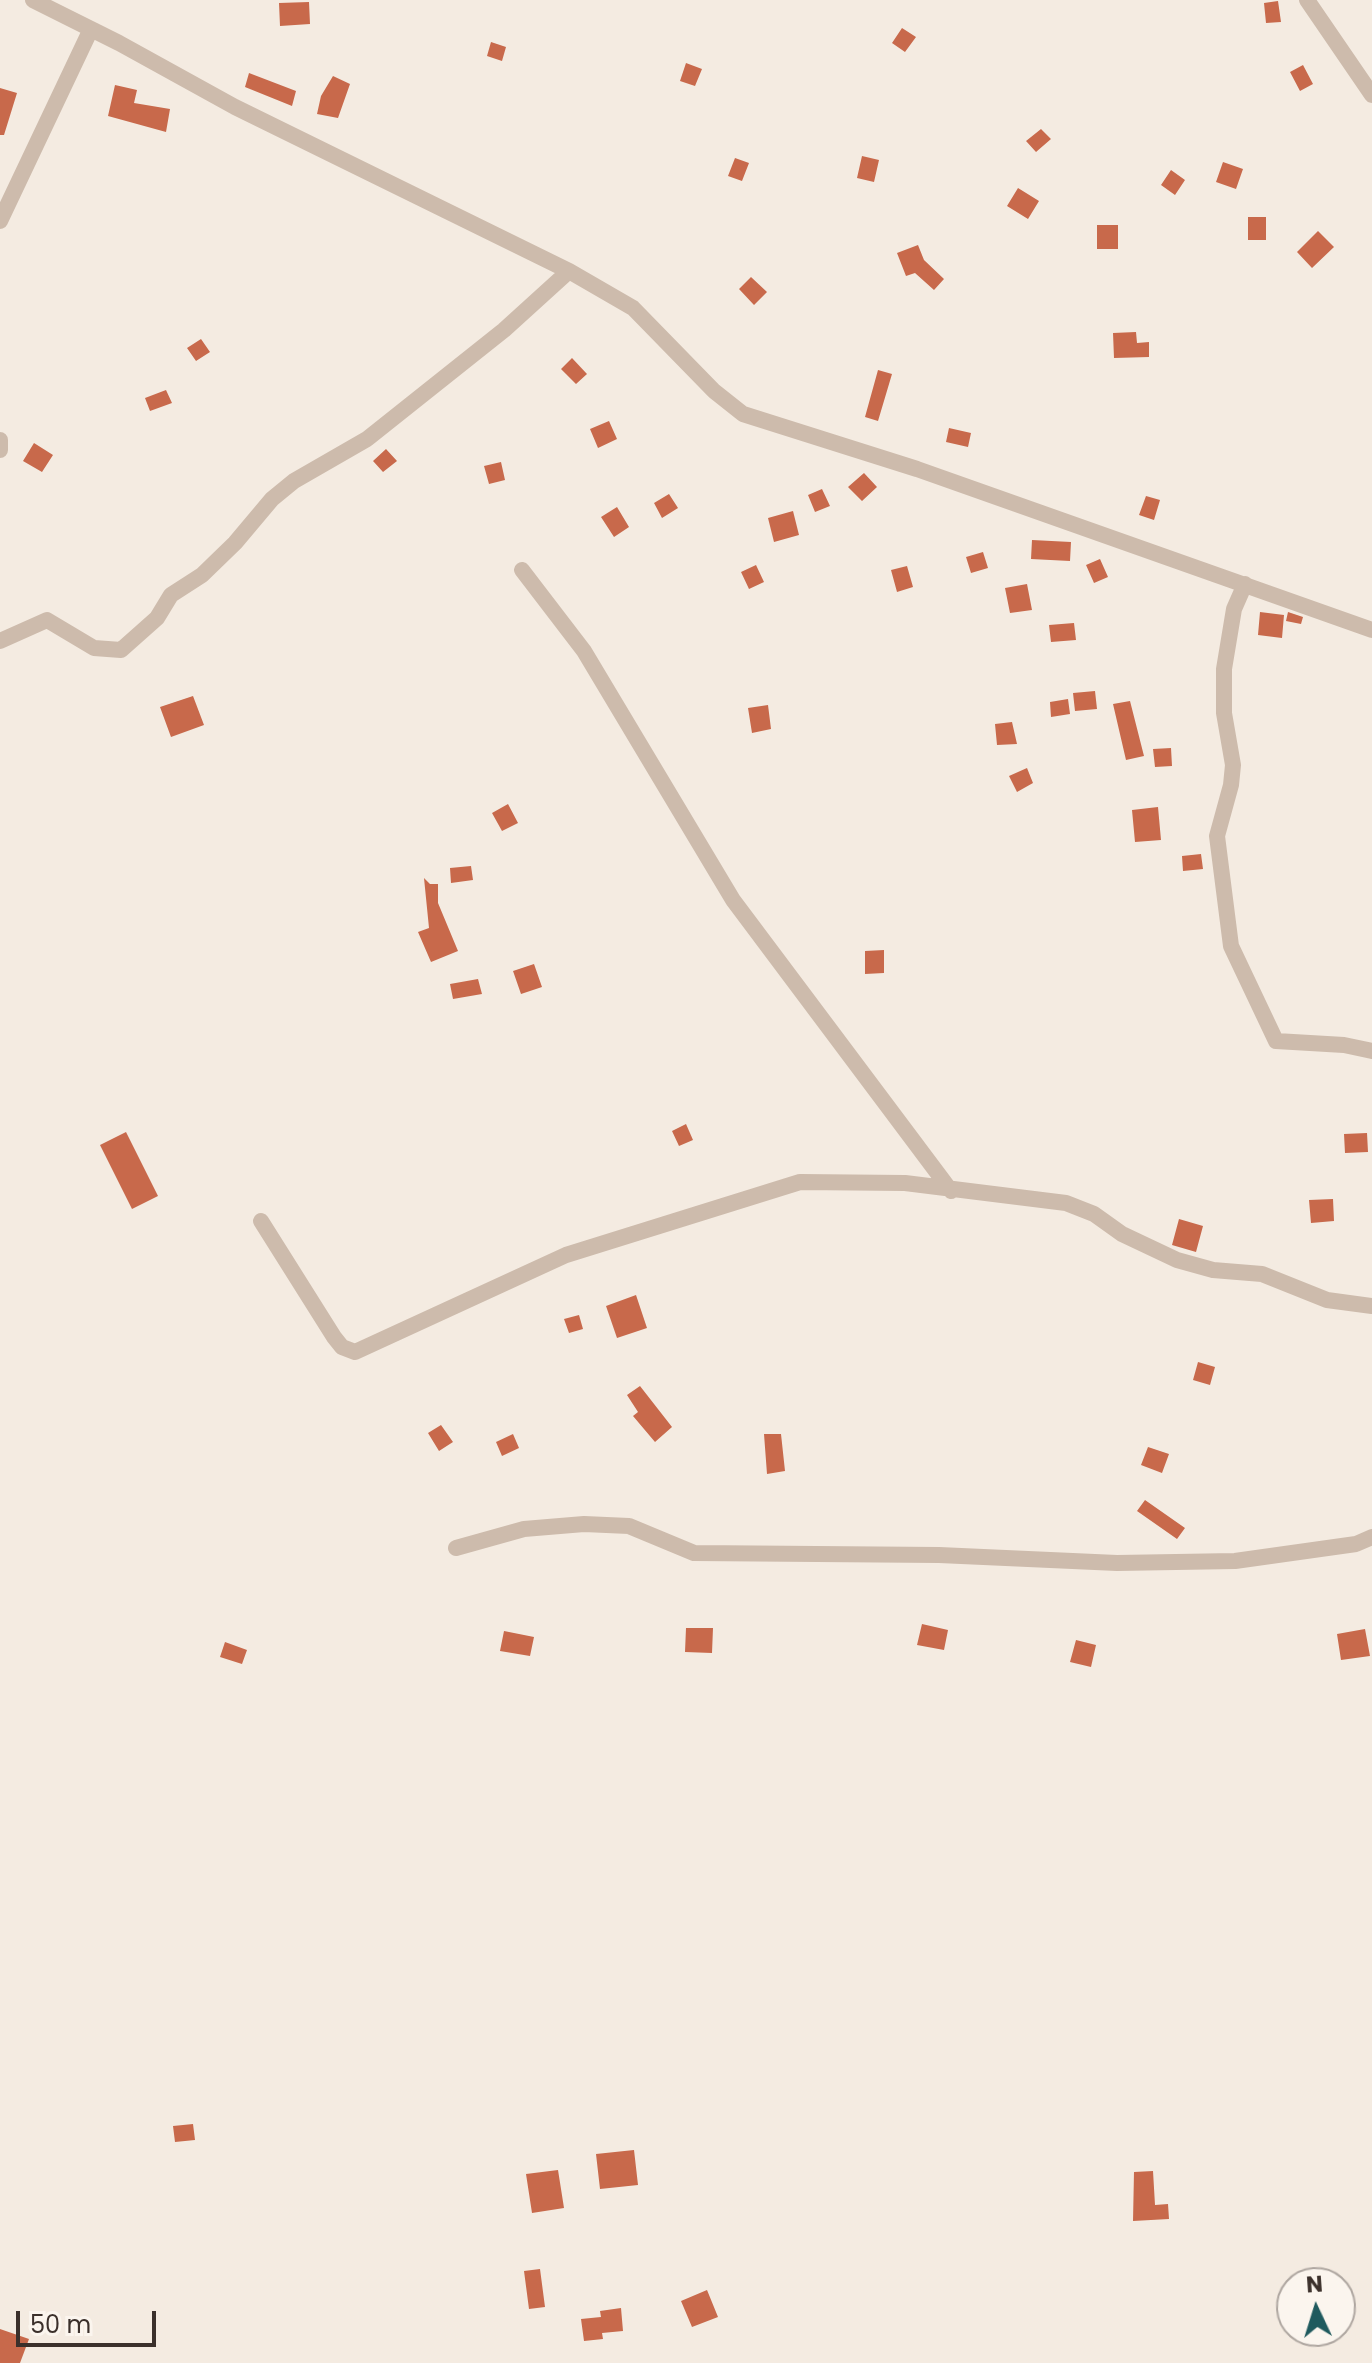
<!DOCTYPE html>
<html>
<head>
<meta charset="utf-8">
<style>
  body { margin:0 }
  #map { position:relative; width:1372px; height:2363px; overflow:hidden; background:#f4ebe1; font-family:Poppins,sans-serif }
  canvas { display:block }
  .north { position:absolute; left:1276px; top:2267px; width:80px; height:80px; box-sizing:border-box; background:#fbf5ee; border:2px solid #aea6a0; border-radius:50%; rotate:356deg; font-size:22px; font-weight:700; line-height:32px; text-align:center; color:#3b302b }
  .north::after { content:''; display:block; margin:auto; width:28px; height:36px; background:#1f5a5e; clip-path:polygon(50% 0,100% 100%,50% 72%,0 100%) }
  .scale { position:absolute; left:16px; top:2311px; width:140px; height:36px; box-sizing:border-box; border:4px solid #3b302b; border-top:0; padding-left:10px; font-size:24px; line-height:28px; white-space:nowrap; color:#3b302b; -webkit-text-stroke:6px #fbf5ee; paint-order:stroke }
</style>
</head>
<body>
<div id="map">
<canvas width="1372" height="2363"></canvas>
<div class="north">N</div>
<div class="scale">50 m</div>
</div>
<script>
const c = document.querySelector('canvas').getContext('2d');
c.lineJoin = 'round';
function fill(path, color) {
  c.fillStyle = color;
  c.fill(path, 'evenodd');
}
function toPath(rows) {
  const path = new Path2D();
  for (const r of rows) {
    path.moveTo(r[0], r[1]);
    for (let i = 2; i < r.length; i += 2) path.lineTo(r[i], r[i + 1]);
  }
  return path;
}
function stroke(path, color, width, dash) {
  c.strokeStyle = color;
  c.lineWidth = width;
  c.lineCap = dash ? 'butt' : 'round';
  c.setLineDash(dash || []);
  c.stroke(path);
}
fill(toPath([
  [1278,1,1281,22,1266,23,1264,3],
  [309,2,310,24,280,26,279,3],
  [902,28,916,37,905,52,892,43],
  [491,42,506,47,502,61,487,56],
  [686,63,702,69,695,86,680,81],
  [1303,65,1313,84,1300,91,1290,72],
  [249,73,296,91,292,106,245,87],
  [333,76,350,84,338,118,317,114,321,96],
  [115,85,137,90,134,103,170,109,166,132,108,116],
  [0,88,17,93,4,135,0,135],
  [1041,129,1051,139,1036,152,1026,141],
  [862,156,879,160,874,182,857,178],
  [735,158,749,163,742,181,728,176],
  [1223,162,1243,169,1236,189,1216,182],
  [1171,170,1185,180,1175,195,1161,185],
  [1018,188,1039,201,1028,219,1007,206],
  [1248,217,1266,217,1266,240,1248,240],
  [1097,225,1118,225,1118,249,1097,249],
  [1318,231,1334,247,1312,268,1297,252],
  [918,245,924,260,944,279,934,290,915,273,906,276,897,253],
  [751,277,767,292,754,305,739,289],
  [1136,332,1137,343,1149,342,1149,357,1114,358,1113,333],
  [201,339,210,352,196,361,187,348],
  [572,358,587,374,576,384,561,369],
  [878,370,892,374,878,421,865,417],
  [166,390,172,403,150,411,145,398],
  [609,421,617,439,598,448,590,429],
  [949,428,971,433,968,447,946,442],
  [34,443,53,455,42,472,23,461],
  [386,449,397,461,383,472,373,461],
  [501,462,505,480,489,484,484,466],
  [864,473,877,487,862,501,848,487],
  [822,489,830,506,815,512,808,495],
  [669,494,678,508,662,518,654,503],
  [1146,496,1160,500,1154,520,1139,515],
  [617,507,629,527,614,537,601,517],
  [793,511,799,535,774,542,768,518],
  [1032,540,1071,542,1070,561,1031,559],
  [983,552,988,568,971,573,966,557],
  [1100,559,1108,577,1094,583,1086,565],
  [756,565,764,582,749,589,741,572],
  [907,566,913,587,897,592,891,570],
  [1027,584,1032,610,1010,613,1005,588],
  [1260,612,1284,615,1282,638,1258,635],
  [1288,612,1303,617,1301,624,1286,621],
  [1074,623,1076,640,1051,642,1049,625],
  [1095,691,1097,709,1075,711,1073,693],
  [193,696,204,725,171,737,160,707],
  [1068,699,1070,714,1051,717,1050,702],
  [1130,701,1144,756,1126,760,1113,704],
  [768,705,771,729,752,733,748,708],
  [1012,722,1017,744,997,745,995,724],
  [1171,748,1172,766,1155,767,1153,749],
  [1027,768,1033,783,1017,792,1009,776],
  [508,804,518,823,502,831,492,813],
  [1158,807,1161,840,1135,842,1132,810],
  [1201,854,1203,869,1183,871,1182,856],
  [471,866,473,880,451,883,450,868],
  [424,878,430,884,438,884,438,903,458,951,431,962,418,932,429,928],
  [884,950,884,973,865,974,865,951],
  [534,964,542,987,521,994,513,971],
  [478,979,482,994,453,999,450,984],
  [686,1124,693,1140,679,1146,672,1131],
  [126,1132,158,1196,132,1209,100,1145],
  [1367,1133,1368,1152,1345,1153,1344,1134],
  [1333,1199,1334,1221,1311,1223,1309,1200],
  [1179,1219,1203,1226,1196,1252,1172,1245],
  [636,1295,647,1328,617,1338,606,1306],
  [579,1315,583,1329,569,1333,564,1319],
  [1198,1362,1215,1367,1210,1385,1193,1380],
  [640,1386,672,1427,655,1442,633,1416,638,1412,627,1395],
  [441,1425,453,1442,439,1451,428,1433],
  [513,1434,519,1448,502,1456,496,1442],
  [764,1434,781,1434,785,1471,767,1474],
  [1148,1447,1169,1454,1162,1473,1141,1465],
  [1145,1500,1185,1528,1177,1539,1137,1511],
  [922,1624,948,1630,944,1650,917,1645],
  [686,1628,713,1628,712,1653,685,1652],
  [1365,1629,1370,1656,1341,1660,1337,1634],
  [504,1631,534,1637,530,1656,500,1651],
  [1076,1640,1096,1645,1091,1667,1070,1662],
  [225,1642,247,1650,242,1664,220,1657],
  [193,2124,195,2140,175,2142,173,2126],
  [634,2150,638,2185,600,2189,596,2154],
  [558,2170,564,2208,532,2213,526,2174],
  [1153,2171,1155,2205,1168,2204,1169,2219,1133,2221,1134,2172],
  [540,2269,545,2307,529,2309,524,2271],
  [707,2290,718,2317,692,2327,681,2301],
  [621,2308,623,2331,602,2333,603,2339,584,2341,581,2319,601,2317,600,2311],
  [0,2329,29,2339,20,2363,0,2363]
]), '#c8694b');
stroke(toPath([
  [33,0,119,43,235,107,569,271,633,308,714,391,743,414,917,469,1372,630],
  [1307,0,1372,95],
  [0,221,91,29],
  [0,440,0,450],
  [522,570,584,651,733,900,951,1191],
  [1245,584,1234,609,1224,669,1224,713,1233,765,1231,785,1217,836,1231,946,1276,1041,1344,1045,1372,1051],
  [0,641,47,620,94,648,121,650,157,618,171,595,202,575,235,543,272,499,294,481,367,439,504,330,569,271],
  [261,1221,334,1337,342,1347,355,1352,566,1255,800,1182,905,1183,1066,1203,1094,1214,1122,1234,1177,1260,1213,1270,1262,1274,1327,1300,1372,1306],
  [456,1548,524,1529,584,1524,629,1526,694,1553,939,1555,1117,1563,1235,1561,1356,1544,1372,1537]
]), '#cdbbac', 16);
</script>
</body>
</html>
